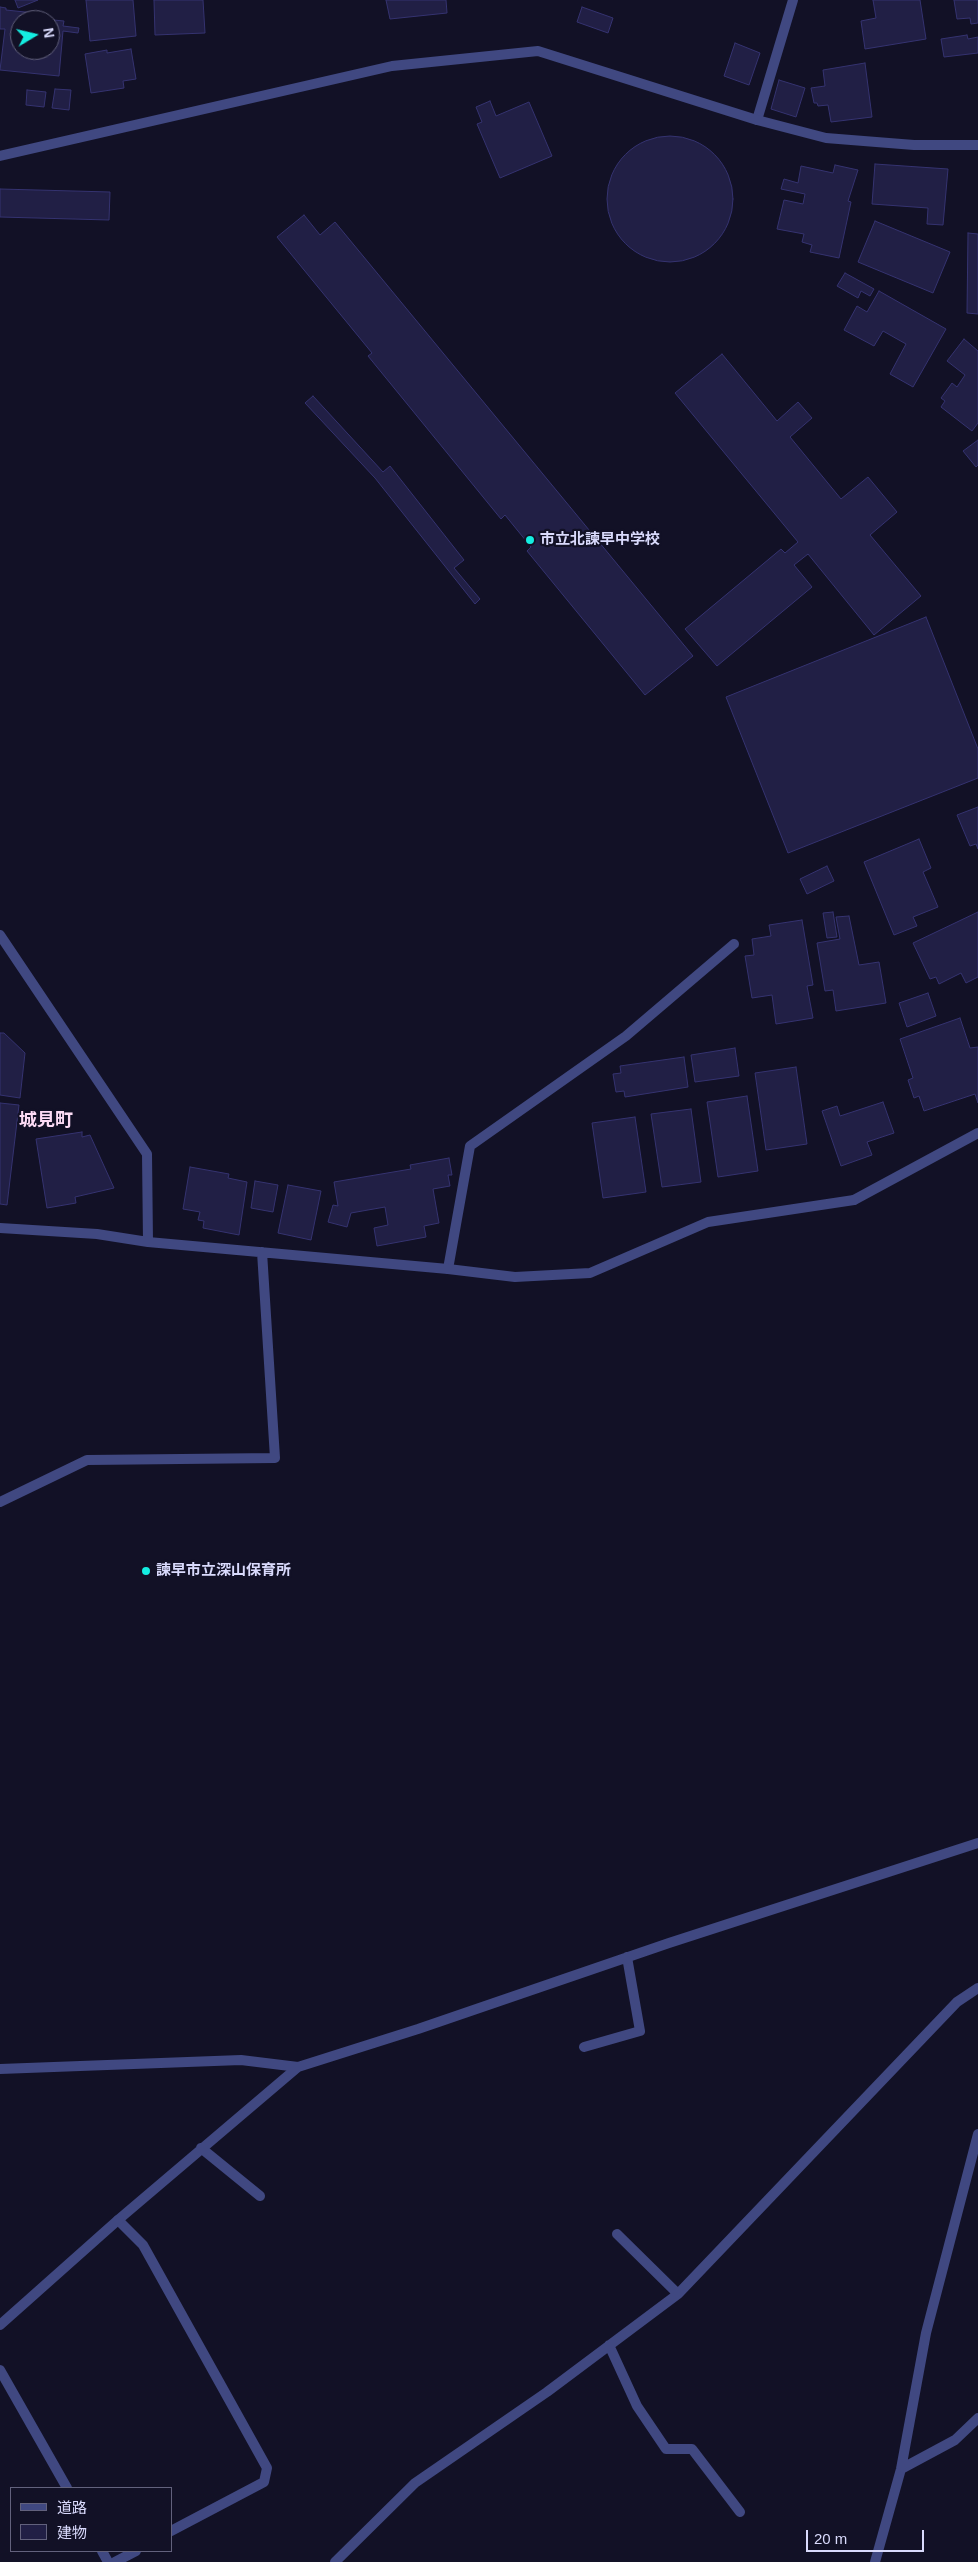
<!DOCTYPE html>
<html>
<head>
<meta charset="utf-8">
<style>
  body { margin:0 }
  #map { position:relative; width:978px; height:2562px; overflow:hidden; background:#121126; font-family:Arial,"Noto Sans JP",sans-serif }
  canvas { display:block }
  .legend { position:absolute; left:10px; top:2487px; width:162px; height:65px; box-sizing:border-box; background:#121126; border:1px solid #62617c; margin:0; padding:6px 9px; list-style:none; font-size:15px; color:#d9dafc }
  .legend li { display:flex; align-items:center; gap:10px; height:25px }
  .legend b { width:25px; border:1px solid #62617c }
  .north { position:absolute; left:10px; top:10px; width:50px; height:50px; box-sizing:border-box; background:#121126; border:1px solid #62617c; border-radius:50%; rotate:81deg; font-size:14px; font-weight:700; line-height:20px; text-align:center; color:#d9dafc }
  .north::after { content:''; display:block; margin:auto; width:18px; height:22px; background:#14ede1; clip-path:polygon(50% 0,100% 100%,50% 72%,0 100%) }
  .scale { position:absolute; left:806px; top:2530px; width:118px; height:22px; box-sizing:border-box; border:2px solid #d9dafc; border-top:0; padding-left:6px; font-size:15px; line-height:18px; white-space:nowrap; color:#d9dafc; -webkit-text-stroke:4px #121126; paint-order:stroke }
</style>
</head>
<body>
<div id="map">
<canvas width="978" height="2562"></canvas>
<ul class="legend">
<li><b style="height:6px;background:#404881"></b>道路</li>
<li><b style="height:14px;background:#211f45"></b>建物</li>
</ul>
<div class="north">N</div>
<div class="scale">20 m</div>
</div>
<script>
const c = document.querySelector('canvas').getContext('2d');
c.lineJoin = 'round';
function fill(path, color) {
  c.fillStyle = color;
  c.fill(path, 'evenodd');
}
function toPath(rows) {
  const path = new Path2D();
  for (const r of rows) {
    if (r.length === 3) {
      path.moveTo(r[0] + r[2], r[1]);
      path.arc(r[0], r[1], r[2], 0, 2 * Math.PI);
      continue;
    }
    path.moveTo(r[0], r[1]);
    for (let i = 2; i < r.length; i += 2) path.lineTo(r[i], r[i + 1]);
  }
  return path;
}
function stroke(path, color, width, dash) {
  c.strokeStyle = color;
  c.lineWidth = width;
  c.lineCap = dash ? 'butt' : 'round';
  c.setLineDash(dash || []);
  c.stroke(path);
}
function write(font, color, halo, rows, align = 'center') {
  c.font = font + ' Arial,"Noto Sans JP",sans-serif';
  c.lineWidth = 4.5;
  c.setLineDash([]);
  c.textBaseline = 'middle';
  c.strokeStyle = halo;
  c.fillStyle = color;
  for (const [text, x, y, turn = 0] of rows) {
    c.save();
    c.translate(x, y);
    c.rotate((+turn || 0) * Math.PI / 180);
    c.textAlign = isNaN(turn) ? turn : align;
    if (halo) c.strokeText(text, 0, 0);
    c.fillText(text, 0, 0);
    c.restore();
  }
}
const building = toPath([
  [15,0,38,0,18,8,15,0],
  [86,0,133,0,136,36,90,41,86,0],
  [154,0,203,0,205,33,155,35,154,0],
  [386,0,446,0,447,13,390,19,386,0],
  [873,0,920,0,926,39,865,49,861,21,876,18,873,0],
  [954,0,978,0,978,23,971,24,970,18,957,19,954,0],
  [0,7,6,8,6,10,44,14,43,19,64,21,63,26,79,28,78,33,63,31,59,76,0,70,5,29,0,29,0,7],
  [20,20,50,20,50,50,20,50,20,20],
  [582,7,613,18,608,33,577,22,582,7],
  [967,35,968,39,978,37,978,53,944,57,941,39,967,35],
  [735,43,760,53,749,85,724,76,735,43],
  [131,49,136,79,123,81,124,88,91,93,85,54,107,50,107,53,131,49],
  [865,63,872,117,831,122,828,105,818,106,817,103,814,103,811,88,825,86,823,70,865,63],
  [779,80,805,88,796,117,771,109,779,80],
  [55,89,71,90,69,110,52,108,55,89],
  [27,90,46,92,44,107,26,105,27,90],
  [490,101,496,116,529,102,552,156,500,178,477,124,482,122,476,107,490,101],
  [670,199,63],
  [875,164,948,169,943,225,927,224,928,208,872,204,875,164],
  [835,165,858,170,848,201,851,202,839,258,810,252,812,245,802,242,804,234,777,229,784,200,803,204,805,194,781,189,784,179,798,183,801,166,833,173,835,165],
  [0,189,110,192,109,220,0,217,0,189],
  [304,215,320,235,335,222,693,656,645,695,527,551,531,547,505,515,501,519,368,356,372,353,277,237,304,215],
  [875,221,950,252,933,293,858,262,875,221],
  [968,233,978,234,978,314,967,313,968,233],
  [845,273,874,289,870,296,861,291,858,298,837,286,845,273],
  [879,291,946,329,913,387,890,374,906,344,883,331,874,346,844,330,857,306,867,312,879,291],
  [964,339,978,351,978,423,972,431,941,407,945,401,941,398,952,383,957,387,965,375,947,361,964,339],
  [722,354,777,421,798,402,812,418,790,437,841,499,868,477,897,512,870,535,921,596,874,635,808,554,794,565,812,587,717,666,685,629,781,549,785,553,798,542,675,393,722,354],
  [313,396,383,472,390,466,464,560,454,568,480,599,475,604,375,478,305,403,313,396],
  [978,440,978,465,976,467,963,451,978,440],
  [926,617,978,749,978,778,788,853,726,697,926,617],
  [978,807,978,849,976,844,970,846,957,815,978,807],
  [919,839,931,868,923,872,938,907,913,917,917,926,894,935,864,862,919,839],
  [827,866,834,881,807,894,800,879,827,866],
  [833,912,837,937,827,938,823,913,833,912],
  [978,912,978,977,966,983,961,973,939,984,936,977,930,979,913,943,978,912],
  [849,916,859,965,879,962,886,1003,836,1011,833,990,825,991,817,943,840,939,836,917,849,916],
  [802,920,813,985,807,986,813,1018,776,1024,772,995,752,998,745,956,754,955,752,939,771,936,769,925,802,920],
  [928,993,936,1016,907,1027,899,1003,928,993],
  [960,1018,970,1048,978,1047,978,1103,975,1094,924,1111,919,1096,914,1098,908,1080,913,1078,900,1039,960,1018],
  [0,1033,4,1033,25,1053,20,1098,0,1095,0,1033],
  [735,1048,739,1076,695,1082,691,1055,735,1048],
  [684,1057,688,1087,625,1097,624,1091,616,1092,613,1074,621,1073,620,1066,684,1057],
  [796,1067,807,1144,766,1150,755,1073,796,1067],
  [747,1096,758,1171,718,1177,707,1102,747,1096],
  [883,1102,894,1133,867,1142,872,1155,841,1166,822,1111,837,1106,840,1116,883,1102],
  [0,1103,19,1105,7,1205,0,1204,0,1103],
  [691,1109,701,1182,662,1187,651,1114,691,1109],
  [635,1117,646,1192,603,1198,592,1123,635,1117],
  [82,1132,82,1137,90,1135,114,1188,75,1197,76,1203,47,1208,36,1139,82,1132],
  [449,1158,452,1175,448,1175,450,1186,433,1189,439,1223,424,1226,426,1237,377,1246,374,1228,388,1225,385,1207,351,1213,347,1227,328,1222,333,1205,338,1206,334,1182,411,1169,410,1165,449,1158],
  [190,1167,229,1174,228,1178,247,1182,239,1235,203,1228,204,1221,198,1220,200,1212,183,1209,190,1167],
  [255,1181,278,1185,273,1212,251,1208,255,1181],
  [288,1185,321,1191,311,1240,278,1233,288,1185]
]);
fill(building, '#211f45');
stroke(building, '#353370', 1);
stroke(toPath([
  [757,120,793,0],
  [854,1200,978,1133],
  [448,1269,470,1146,626,1036,734,944],
  [118,2220,143,2245,267,2468,264,2482,171,2531],
  [0,2370,67,2488],
  [102,2551,108,2562],
  [115,2562,136,2551]
]), '#404881', 10);
stroke(toPath([
  [0,156,392,66,538,51,757,120,826,138,914,145,978,145],
  [0,935,147,1154,148,1242],
  [0,1228,97,1234,148,1242,448,1269,515,1277,590,1273,708,1222,854,1200],
  [0,1502,87,1460,275,1458,262,1252],
  [584,2047,640,2031,627,1957],
  [0,2069,241,2060,298,2067],
  [201,2148,260,2196],
  [617,2234,678,2294],
  [0,2325,118,2220,298,2067,418,2029,669,1943,978,1843],
  [609,2345,637,2406,666,2449,692,2449,740,2512],
  [901,2469,955,2440,978,2418],
  [335,2562,415,2483,547,2392,678,2294,957,2002,978,1988],
  [875,2562,901,2469,926,2333,978,2134]
]), '#404881', 10);
for (const [x, y, r, color] of [
  [530,540,5,"#14ede1"],
  [146,1571,5,"#14ede1"]
]) {
  const dot = new Path2D();
  dot.arc(x, y, r, 0, 2 * Math.PI);
  c.fillStyle = color;
  c.fill(dot);
  stroke(dot, '#121126', 2);
}
write('bold 15px', '#d9dafc', '#121126', [
  ["市立北諫早中学校",540,540],
  ["諫早市立深山保育所",156,1571]
], 'left');
write('bold 18px', '#fcdbf5', '#121126', [
  ["城見町",46,1121]
]);
</script>
</body>
</html>
